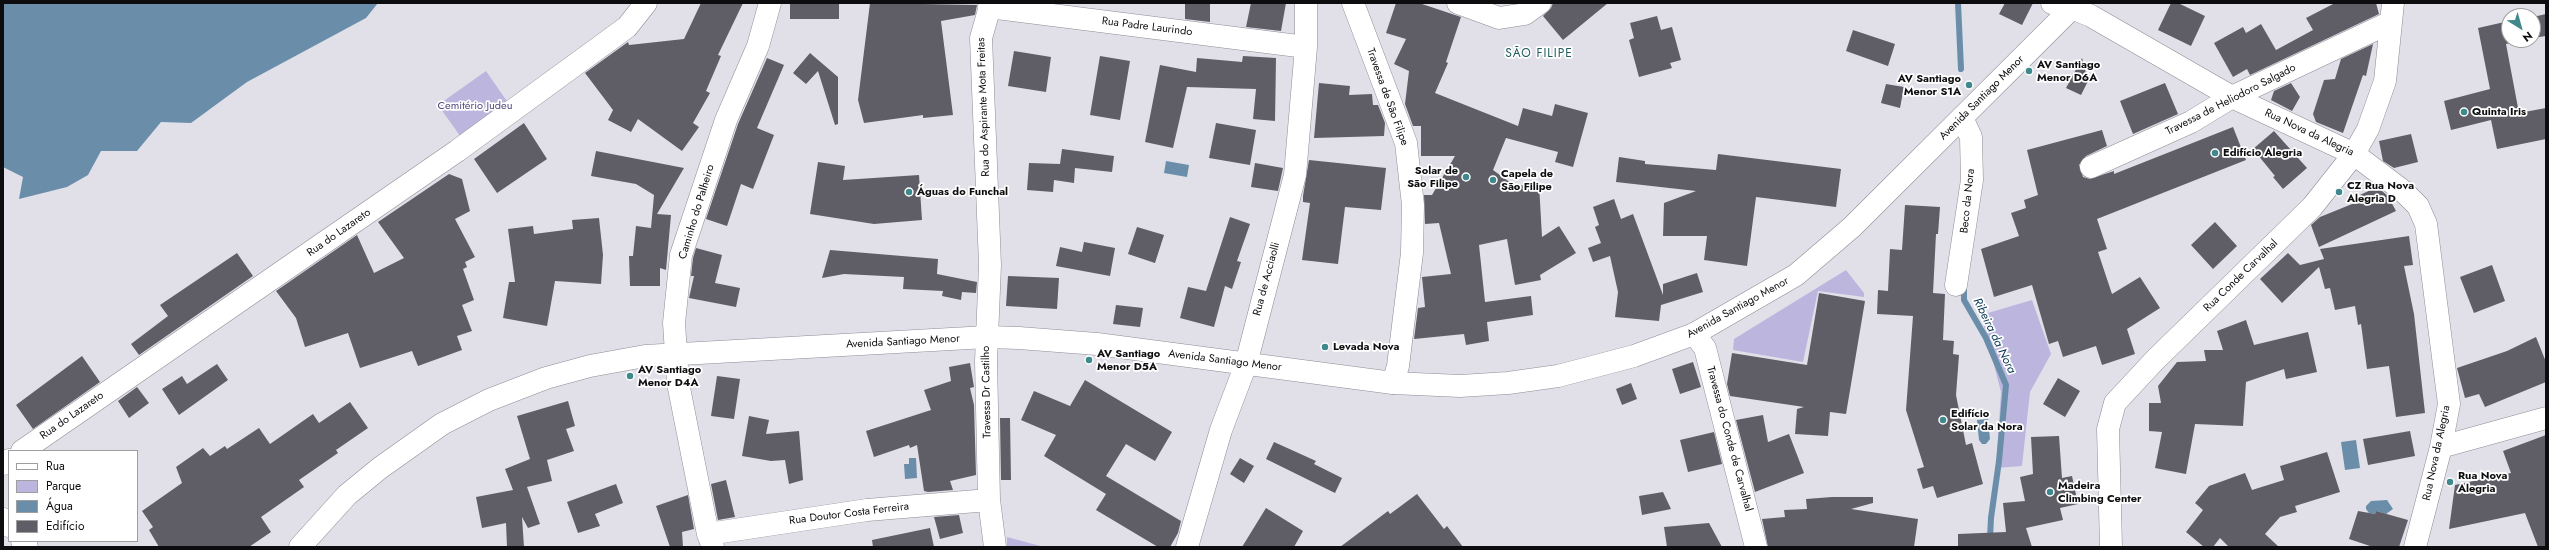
<!DOCTYPE html>
<html>
<head>
<meta charset="utf-8">
<style>
  body { margin:0 }
  #map { position:relative; width:2549px; height:550px; overflow:hidden; background:#e1e0e9; font-family:Jost,sans-serif }
  canvas { display:block }
  .frame { position:absolute; inset:0; border:4px solid #0d0c0f; pointer-events:none }
  .legend { position:absolute; left:8px; top:450px; width:130px; height:92px; box-sizing:border-box; background:#fff; border:1px solid #9e9e9f; margin:0; padding:5px 7px; list-style:none; font-size:12px; color:#0d0c0f }
  .legend li { display:flex; align-items:center; gap:8px; height:20px }
  .legend b { width:20px; border:1px solid #9e9e9f }
  .north { position:absolute; left:2501px; top:8px; width:40px; height:40px; box-sizing:border-box; background:#fff; border:1px solid #9e9e9f; border-radius:50%; rotate:143deg; font-size:11px; font-weight:700; line-height:16px; text-align:center; color:#0d0c0f }
  .north::after { content:''; display:block; margin:auto; width:14px; height:18px; background:#3f888b; clip-path:polygon(50% 0,100% 100%,50% 72%,0 100%) }
</style>
</head>
<body>
<div id="map">
<canvas width="2549" height="550"></canvas>
<div class="frame"></div>
<ul class="legend">
<li><b style="height:5px;background:#fff"></b>Rua</li>
<li><b style="height:11px;background:#bcb6df"></b>Parque</li>
<li><b style="height:11px;background:#6a8eaa"></b>Água</li>
<li><b style="height:11px;background:#5f5e66"></b>Edifício</li>
</ul>
<div class="north">N</div>
</div>
<script>
const c = document.querySelector('canvas').getContext('2d');
c.lineJoin = 'round';
function fill(path, color) {
  c.fillStyle = color;
  c.fill(path, 'evenodd');
}
function toPath(rows) {
  const path = new Path2D();
  for (const r of rows) {
    path.moveTo(r[0], r[1]);
    for (let i = 2; i < r.length; i += 2) path.lineTo(r[i], r[i + 1]);
  }
  return path;
}
function stroke(path, color, width, dash) {
  c.strokeStyle = color;
  c.lineWidth = width;
  c.lineCap = dash ? 'butt' : 'round';
  c.setLineDash(dash || []);
  c.stroke(path);
}
function write(font, color, halo, rows, align = 'center') {
  c.font = font + ' Jost,sans-serif';
  c.lineWidth = 3.5;
  c.setLineDash([]);
  c.textBaseline = 'middle';
  c.strokeStyle = halo;
  c.fillStyle = color;
  for (const [text, x, y, turn = 0] of rows) {
    c.save();
    c.translate(x, y);
    c.rotate((+turn || 0) * Math.PI / 180);
    c.textAlign = isNaN(turn) ? turn : align;
    if (halo) c.strokeText(text, 0, 0);
    c.fillText(text, 0, 0);
    c.restore();
  }
}
fill(toPath([
  [486,71,511,107,463,140,438,105],
  [1846,270,1864,293,1864,297,1818,291,1803,362,1733,350,1734,339],
  [2032,300,2051,354,2030,392,2022,466,1996,468,2001,392,1981,315],
  [1007,537,1044,547,1007,547]
]), '#bcb6df');
fill(toPath([
  [3,3,378,3,366,18,247,82,191,123,161,122,137,151,101,151,88,175,67,187,19,199,23,177,3,167],
  [1166,161,1189,165,1187,177,1164,173],
  [1988,419,1990,439,1986,444,1982,444,1979,440,1977,420],
  [2356,440,2360,468,2345,470,2341,442],
  [909,458,916,458,917,478,905,479,904,464,909,464],
  [2387,500,2393,509,2386,514,2376,511,2375,514,2369,513,2366,509,2366,506,2371,501]
]), '#6a8eaa');
stroke(toPath([
  [1958,3,1961,69],
  [1964,284,1964,300,1986,338,2006,385,1999,461,1991,518,1990,538,1992,547]
]), '#6a8eaa', 6);
fill(toPath([
  [701,3,743,3,718,55,721,56,706,91,710,93,693,123,699,127,682,151,638,119,631,132,608,120,613,110,585,73,628,42,629,45,684,39],
  [790,3,839,3,839,19,790,19],
  [870,3,977,5,975,15,941,21,953,115,923,118,923,115,864,123,858,100],
  [1185,3,1210,3,1210,22,1185,19],
  [1251,3,1286,3,1281,31,1246,27],
  [1396,3,1419,3,1461,17,1446,62,1448,63,1435,93,1518,126,1523,108,1552,116,1555,104,1588,113,1573,167,1555,162,1558,152,1506,138,1493,170,1515,186,1539,184,1542,237,1559,226,1576,253,1540,275,1541,280,1515,285,1507,239,1479,245,1485,302,1531,296,1533,315,1487,322,1489,341,1466,345,1464,334,1414,339,1418,308,1425,307,1422,277,1451,274,1439,223,1425,224,1424,195,1432,195,1455,156,1421,156,1421,126,1413,126,1405,104,1409,71,1394,64,1406,39,1386,33],
  [1553,3,1608,3,1563,40,1543,16,1551,8],
  [2005,3,2033,3,2022,25,1999,14],
  [2171,3,2178,3,2205,16,2191,46,2158,30],
  [2335,3,2376,3,2379,14,2250,75,2247,69,2233,77,2214,43,2243,27,2246,33,2261,24,2276,50,2313,30,2306,18],
  [2546,14,2546,36,2533,38,2533,17],
  [1657,16,1661,30,1672,27,1681,60,1670,63,1672,68,1639,77,1629,40,1634,38,1630,23],
  [2509,21,2509,40,2525,40,2506,44,2519,113,2546,108,2546,139,2497,149,2491,120,2451,130,2444,101,2490,89,2478,28],
  [1853,30,1895,44,1888,66,1846,51],
  [2373,44,2366,76,2363,75,2343,133,2316,122,2313,114,2324,80,2335,79,2341,59],
  [1014,51,1051,57,1046,92,1008,86],
  [810,53,838,77,838,124,835,125,818,71,806,84,793,73],
  [1100,56,1130,61,1120,120,1090,115],
  [1243,56,1276,58,1275,121,1253,119,1256,89,1187,87,1173,148,1145,142,1160,65,1196,72,1197,58,1242,62],
  [767,58,784,65,757,128,774,135,753,189,741,184,727,226,706,219,738,124],
  [2082,58,2088,81,2081,95,2066,88],
  [1319,83,1350,86,1349,95,1372,94,1373,105,1378,105,1385,123,1384,136,1314,138],
  [2165,83,2178,114,2133,134,2120,101],
  [2291,83,2300,97,2292,111,2271,100,2274,91],
  [1886,84,1904,87,1900,108,1881,103],
  [524,123,547,159,497,193,474,159],
  [1216,123,1256,130,1250,165,1209,158],
  [2233,127,2246,160,2097,219,2107,249,2098,252,2112,294,2140,277,2160,308,2127,329,2135,354,2102,365,2096,346,2063,357,2058,341,2049,344,2032,285,1994,297,1981,249,2019,236,2011,213,2026,208,2024,200,2038,195,2027,150,2102,130,2107,146,2086,156,2079,165,2083,177,2090,179,2114,171,2114,174],
  [2274,131,2307,168,2283,189,2273,177,2275,176,2253,149],
  [2411,134,2418,162,2394,168,2383,161,2379,141],
  [1062,149,1114,156,1112,172,1075,168,1074,183,1054,180,1053,192,1027,190,1029,163,1060,164],
  [596,151,684,168,657,214,671,215,666,270,660,268,660,286,630,286,629,256,633,256,636,226,651,228,654,195,636,184,591,176],
  [1718,154,1841,169,1836,207,1756,197,1747,266,1704,260,1707,236,1663,236,1664,203,1696,191,1616,182,1619,157,1645,161,1645,164,1716,170],
  [1309,160,1386,168,1381,210,1345,207,1338,264,1302,260,1310,203,1303,202,1303,196],
  [818,162,845,166,843,180,919,175,922,220,874,224,810,214],
  [1255,163,1283,168,1278,191,1251,187],
  [449,174,462,179,470,211,455,219,475,257,465,262,467,267,463,269,474,300,462,305,472,331,457,336,462,350,418,366,412,351,360,368,348,333,305,347,296,318,276,291,357,235,374,273,404,258,378,222],
  [2377,187,2388,196,2396,211,2319,247,2311,225,2320,217,2362,200,2360,195],
  [1614,199,1621,219,1633,214,1663,295,1663,284,1697,273,1703,292,1661,305,1659,321,1615,317,1618,292,1610,256,1593,262,1588,248,1601,243,1595,227,1599,225,1593,207],
  [1905,205,1940,207,1938,234,1936,234,1933,293,1945,294,1943,340,1954,341,1953,354,1959,355,1956,395,1966,445,1972,443,1983,484,1937,498,1933,486,1923,489,1917,469,1924,467,1906,410,1913,316,1877,314,1878,290,1888,291,1890,249,1902,250],
  [1230,217,1250,224,1237,261,1241,262,1232,289,1225,286,1214,327,1180,318,1188,287,1206,291],
  [599,218,603,255,601,284,555,281,547,326,503,318,509,282,515,282,508,229,533,226,534,234,573,229,572,220],
  [2215,222,2237,246,2213,269,2191,245],
  [1137,227,1164,235,1155,263,1128,254],
  [2409,236,2413,265,2404,266,2414,314,2425,413,2396,417,2389,366,2367,369,2361,324,2358,325,2355,306,2335,310,2330,288,2325,289,2319,267,2282,303,2260,279,2288,253,2300,265,2324,259,2320,249],
  [1084,242,1115,248,1110,276,1056,266,1060,247,1082,252],
  [696,248,722,255,715,283,740,288,736,307,689,298,694,276,691,276,693,258],
  [830,250,938,259,937,274,977,282,976,293,962,292,961,300,942,296,943,291,903,289,904,277,844,274,822,278],
  [237,253,253,276,139,355,131,344,168,316,160,305],
  [2492,265,2505,301,2474,313,2460,277],
  [1008,276,1059,278,1057,309,1006,306],
  [1819,293,1865,301,1846,414,1830,412,1828,436,1795,434,1797,409,1804,407,1730,396,1727,384,1732,353,1807,365],
  [1116,305,1143,308,1140,327,1113,324],
  [2246,320,2254,345,2308,332,2317,372,2286,379,2284,369,2246,382,2243,426,2195,424,2186,474,2155,468,2162,432,2149,431,2149,403,2161,403,2158,386,2177,362,2206,361,2204,350,2223,350,2217,331],
  [2536,337,2546,362,2546,382,2485,407,2479,394,2465,398,2457,368,2507,351],
  [82,356,100,382,33,429,16,405],
  [1693,362,1701,387,1680,394,1672,369],
  [970,363,974,387,970,388,974,405,976,475,950,481,953,490,928,492,924,491,917,445,910,448,909,445,874,457,866,431,931,410,924,390,951,381,949,367],
  [217,364,228,380,179,415,162,389,182,376,187,384],
  [717,376,740,379,734,419,711,416],
  [2058,378,2080,391,2065,417,2043,404],
  [1085,380,1172,432,1155,461,1126,444,1106,476,1181,521,1178,533,1170,547,1158,547,1096,510,1106,494,1044,456,1056,435,1021,420,1034,391,1070,406],
  [1631,383,1637,399,1622,405,1616,389],
  [137,387,149,403,129,418,118,401],
  [568,401,575,426,566,429,574,451,547,460,552,481,527,487,540,524,528,528,522,517,524,547,507,547,506,523,482,528,476,497,513,490,505,469,530,459,517,416],
  [350,402,368,428,336,450,338,453,299,480,304,487,261,517,271,532,249,547,159,547,149,530,153,527,142,511,182,483,176,467,203,448,210,456,225,446,227,449,259,428,270,444,313,414,319,423],
  [1763,415,1768,442,1789,434,1804,473,1755,492,1736,420],
  [749,416,769,420,766,434,799,431,803,480,789,484,785,460,771,461,742,456],
  [1000,418,1010,418,1011,480,1001,480],
  [2410,431,2415,456,2368,465,2363,439],
  [1714,432,1722,464,1688,472,1680,440],
  [2546,435,2546,547,2538,547,2525,513,2449,529,2455,485,2511,473,2503,451],
  [2059,436,2062,478,2072,476,2078,504,2060,508,2063,520,2026,528,2032,547,1958,547,1958,534,2006,532,2003,503,2025,501,2020,477,2033,474,2031,437],
  [1274,442,1316,461,1314,464,1342,478,1335,493,1266,459],
  [2327,452,2340,492,2295,506,2297,512,2280,517,2265,534,2279,547,2229,547,2220,538,2213,547,2204,547,2186,532,2203,510,2195,503,2209,486,2245,473,2252,490,2284,480,2280,466],
  [1240,458,1254,466,1244,483,1230,474],
  [726,480,735,517,718,520,711,484],
  [616,484,623,503,595,514,600,526,578,533,567,502],
  [1663,492,1671,509,1642,515,1639,496],
  [1417,494,1444,529,1447,526,1463,547,1340,547,1388,511,1390,514],
  [688,495,694,529,682,532,683,547,670,547,656,506],
  [1832,497,1873,497,1873,503,1851,509,1918,519,1914,547,1768,547,1762,519,1785,517,1784,510,1807,509,1806,499],
  [1266,508,1303,531,1294,547,1242,547],
  [2358,511,2375,514,2376,511,2408,520,2399,547,2373,547,2349,539],
  [959,515,963,533,940,539,934,517],
  [1709,523,1722,547,1667,547,1664,527],
  [930,528,934,547,873,547,872,540]
]), '#5f5e66');
const minor = toPath([
  [991,3,981,38,990,265,986,361,989,500,995,547],
  [1353,3,1406,143,1413,205,1412,253,1398,366,1393,383],
  [1458,3,1499,18,1525,14,1540,3],
  [2052,3,2072,8,2091,16,2232,97,2354,154,2403,191,2418,206,2426,224,2449,404,2441,447,2415,547],
  [989,7,1306,47],
  [2091,167,2191,122,2232,97,2391,22],
  [1956,285,1972,180,1971,137,1962,118],
  [1694,334,1705,348,1756,547],
  [2441,447,2546,418],
  [22,451,457,151,627,27,646,3],
  [3,464,9,460],
  [3,519,9,526],
  [708,534,867,510,989,500],
  [22,541,27,547],
  [713,547,708,534,678,383,674,323,681,255,726,120,758,46,770,3],
  [1187,547,1221,430,1246,364,1295,175,1306,47,1306,3],
  [2111,547,2108,429,2115,403,2155,360,2312,207,2354,154,2368,129,2385,81,2393,3]
]);
const major = toPath([
  [300,547,347,495,380,468,442,424,489,400,546,378,590,366,645,356,987,337,1019,338,1097,344,1393,383,1460,386,1508,383,1558,376,1634,356,1694,334,1796,275,1852,227,2077,3]
]);
stroke(minor, '#8d8c95', 23);
stroke(major, '#8d8c95', 23);
stroke(minor, '#fff', 22);
stroke(major, '#fff', 22);
for (const [x, y, r, color] of [
  [2029,71,4,"#3f888b"],
  [1969,85,4,"#3f888b"],
  [2464,112,4,"#3f888b"],
  [2215,153,4,"#3f888b"],
  [1466,177,4,"#3f888b"],
  [1493,180,4,"#3f888b"],
  [909,192,4,"#3f888b"],
  [2339,192,4,"#3f888b"],
  [1325,347,4,"#3f888b"],
  [1089,360,4,"#3f888b"],
  [630,376,4,"#3f888b"],
  [1943,420,4,"#3f888b"],
  [2450,482,4,"#3f888b"],
  [2050,492,4,"#3f888b"]
]) {
  const dot = new Path2D();
  dot.arc(x, y, r, 0, 2 * Math.PI);
  c.fillStyle = color;
  c.fill(dot);
  stroke(dot, '#fff', 1.5);
}
write('11px', '#0d0c0f', '#fff', [
  ["Rua Padre Laurindo",1147,27,7],
  ["Travessa de São Filipe",1387,97,70],
  ["Avenida Santiago Menor",1982,98,-45],
  ["Travessa de Heliodoro Salgado",2231,100,-27],
  ["Rua do Aspirante Mota Freitas",984,107,-92],
  ["Rua Nova da Alegria",2309,133,25],
  ["Beco da Nora",1968,201,-84],
  ["Caminho do Palheiro",697,212,-73],
  ["Rua do Lazareto",339,233,-35],
  ["Rua Conde Carvalhal",2241,276,-44],
  ["Rua de Acciaolli",1267,279,-75],
  ["Avenida Santiago Menor",1738,308,-29],
  ["Avenida Santiago Menor",903,342,-3],
  ["Avenida Santiago Menor",1225,361,7],
  ["Travessa Dr Castilho",987,392,-91],
  ["Rua do Lazareto",72,416,-35],
  ["Travessa do Conde de Carvalhal",1729,439,75],
  ["Rua Nova da Alegria",2437,453,-78],
  ["Rua Doutor Costa Ferreira",849,514,-7]
]);
write('bold 11px', '#0d0c0f', '#fff', [
  ["AV Santiago",2037,65],
  ["Menor D6A",2037,78],
  ["AV Santiago",1961,79,"right"],
  ["Menor S1A",1961,92,"right"],
  ["Quinta Iris",2472,112],
  ["Edifício Alegria",2223,153],
  ["Solar de",1458,171,"right"],
  ["São Filipe",1458,184,"right"],
  ["Capela de",1501,174],
  ["São Filipe",1501,187],
  ["CZ Rua Nova",2347,186],
  ["Alegria D",2347,199],
  ["Águas do Funchal",917,192],
  ["Levada Nova",1333,347],
  ["AV Santiago",1097,354],
  ["Menor D5A",1097,367],
  ["AV Santiago",638,370],
  ["Menor D4A",638,383],
  ["Edifício",1951,414],
  ["Solar da Nora",1951,427],
  ["Rua Nova",2458,476],
  ["Alegria",2458,489],
  ["Madeira",2058,486],
  ["Climbing Center",2058,499]
], 'left');
write('11px', '#52477e', '#fff', [
  ["Cemitério Judeu",475,106]
]);
c.letterSpacing = '1px';
write('12px', '#225c5f', '#fff', [
  ["SÃO FILIPE",1539,54]
]);
c.letterSpacing = '0px';
write('italic 12px', '#053552', '#fff', [
  ["Ribeira da Nora",1994,336,64]
]);
</script>
</body>
</html>
